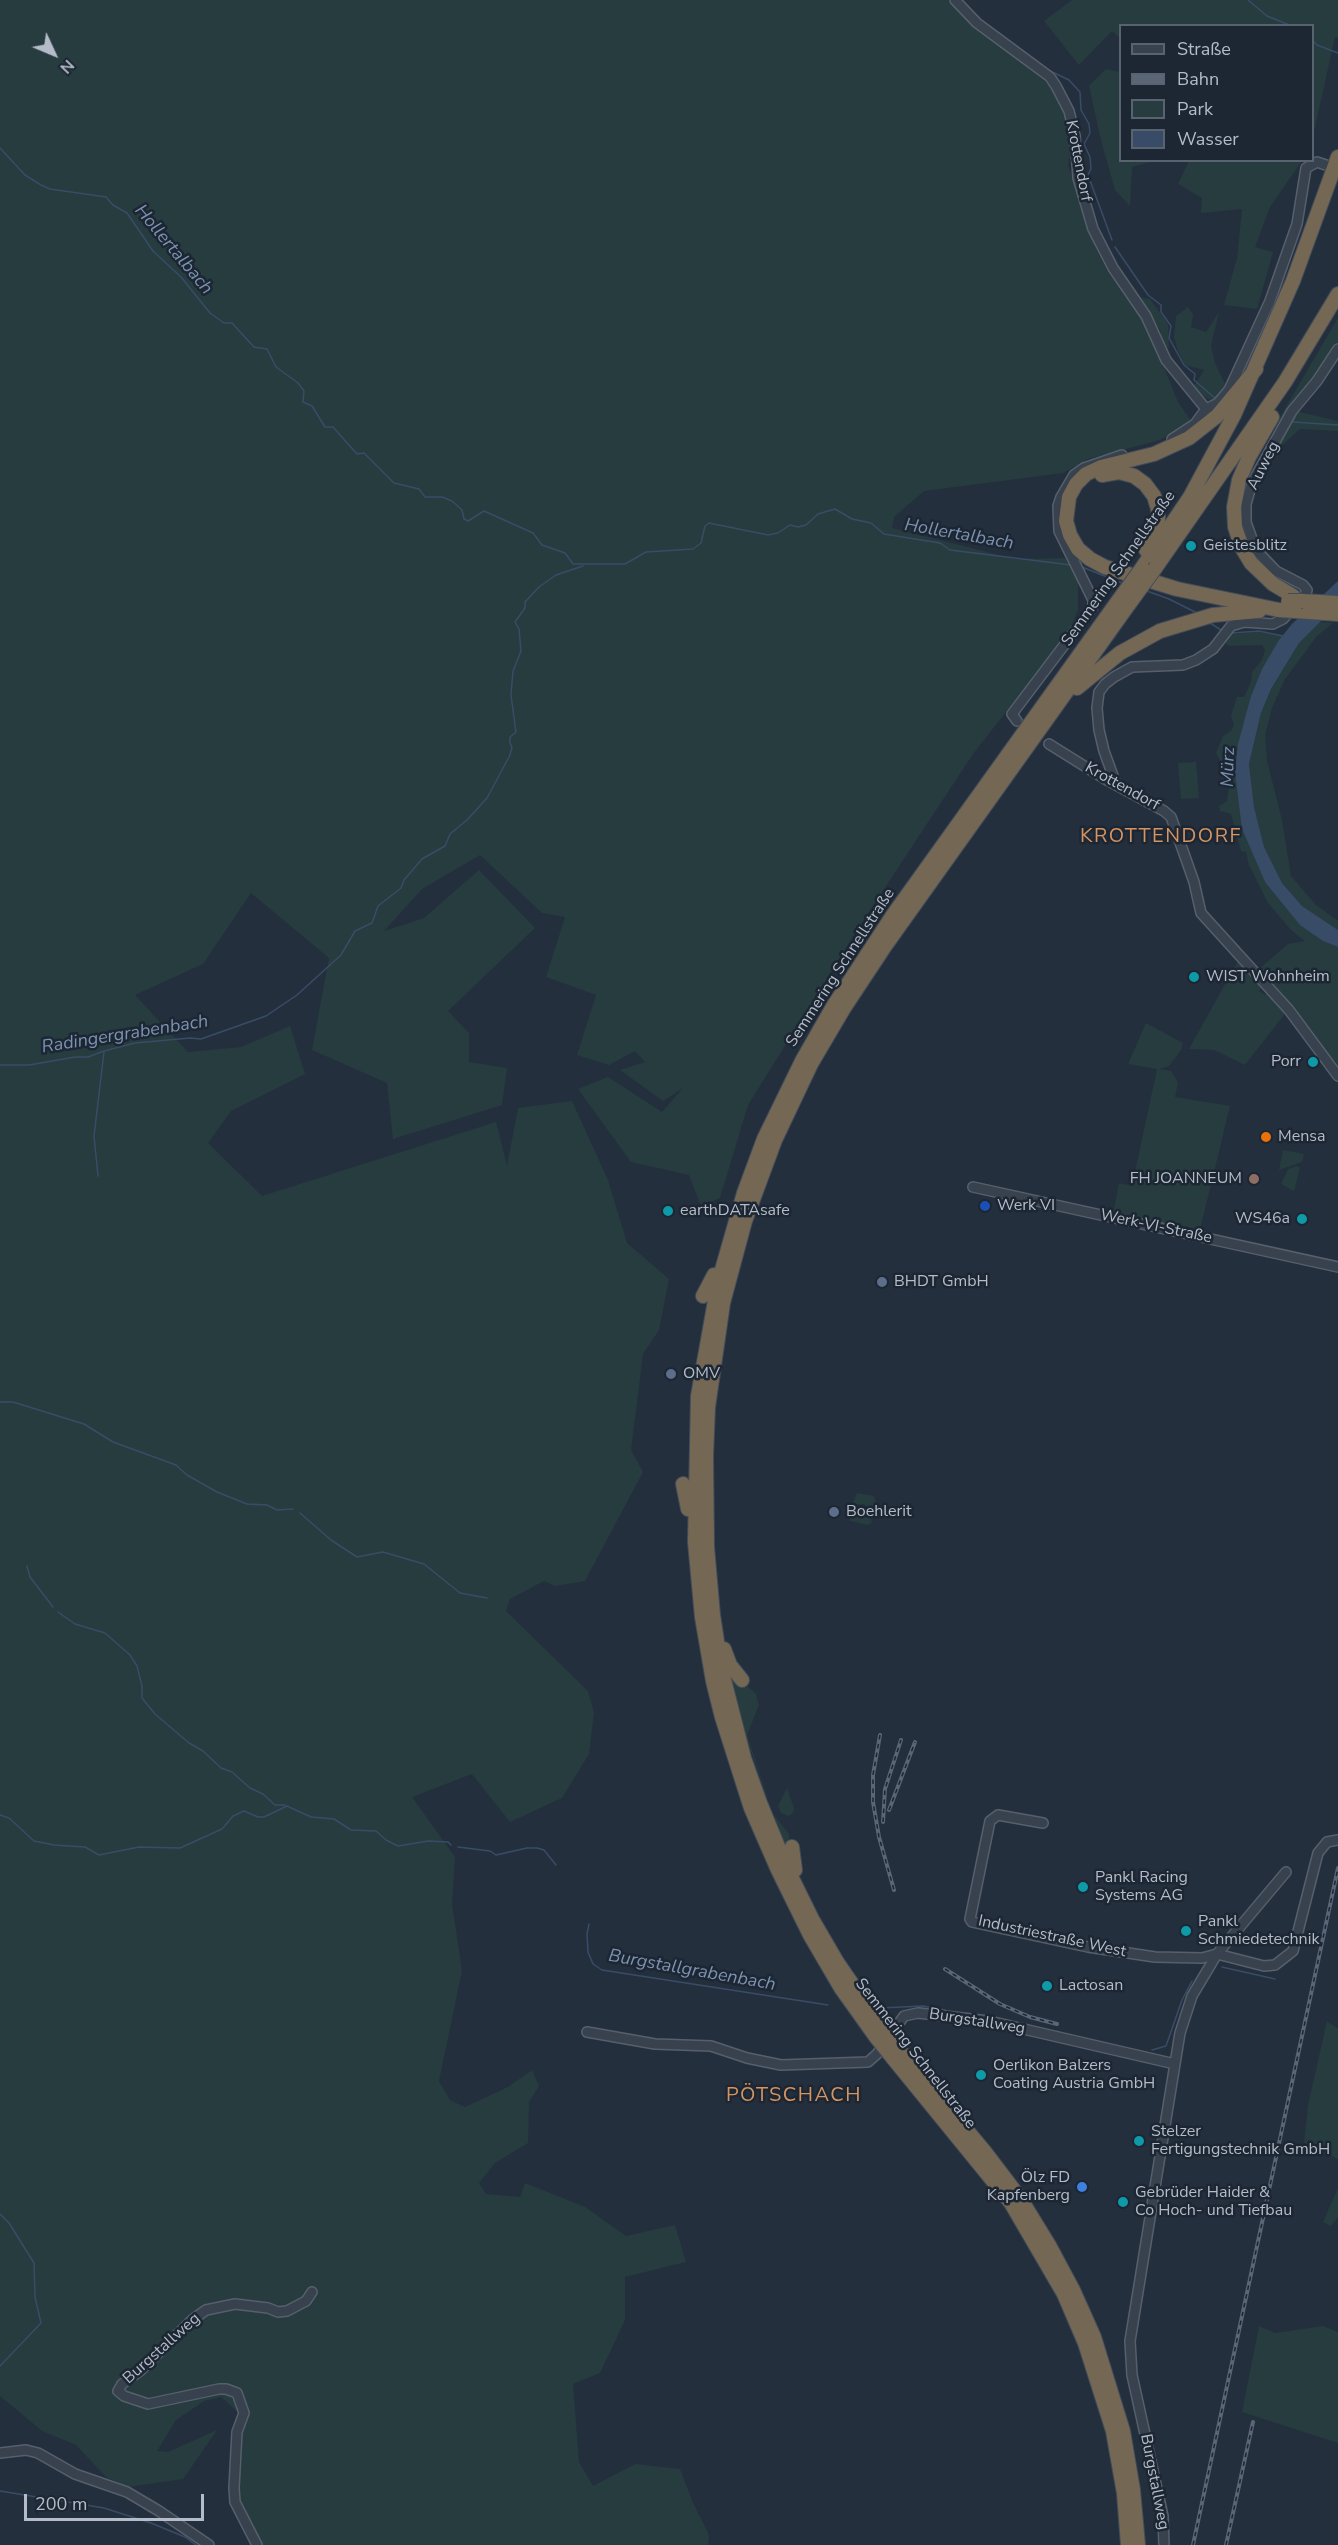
<!DOCTYPE html>
<html>
<head>
<meta charset="utf-8">
<style>
  body { margin:0 }
  #map { position:relative; width:1338px; height:2545px; overflow:hidden; background:#242f3e; font-family:"Nunito Sans",sans-serif }
  canvas { display:block }
  .legend { position:absolute; left:1119px; top:24px; width:195px; height:138px; box-sizing:border-box; background:#1d2633; border:2px solid #59626f; margin:0; padding:8px 10px; list-style:none; font-size:18px; color:#b4bcc9 }
  .legend li { display:flex; align-items:center; gap:12px; height:30px }
  .legend b { width:30px; border:2px solid #59626f }
  .north { position:absolute; left:24px; top:24px; width:60px; height:60px; -webkit-text-stroke:4px #1d2633; paint-order:stroke; rotate:134deg; font-size:16px; font-weight:700; line-height:24px; text-align:center; color:#b4bcc9 }
  .north::after { content:''; display:block; margin:auto; width:21px; height:27px; background:#b4bcc9; clip-path:polygon(50% 0,100% 100%,50% 72%,0 100%) }
  .scale { position:absolute; left:24px; top:2494px; width:180px; height:27px; box-sizing:border-box; border:3px solid #b4bcc9; border-top:0; padding-left:8px; font-size:18px; line-height:21px; white-space:nowrap; color:#b4bcc9; -webkit-text-stroke:4px #1d2633; paint-order:stroke }
</style>
</head>
<body>
<div id="map">
<canvas width="1338" height="2545"></canvas>
<ul class="legend">
<li><b style="height:8px;background:#38414e"></b>Straße</li>
<li><b style="height:8px;background:#5a6575"></b>Bahn</li>
<li><b style="height:16px;background:#263c3f"></b>Park</li>
<li><b style="height:16px;background:#394c67"></b>Wasser</li>
</ul>
<div class="north">N</div>
<div class="scale">200 m</div>
</div>
<script>
const c = document.querySelector('canvas').getContext('2d');
c.lineJoin = 'round';
function fill(path, color) {
  c.fillStyle = color;
  c.fill(path, 'evenodd');
}
function toPath(rows) {
  const path = new Path2D();
  for (const r of rows) {
    path.moveTo(r[0], r[1]);
    for (let i = 2; i < r.length; i += 2) path.lineTo(r[i], r[i + 1]);
  }
  return path;
}
function stroke(path, color, width, dash) {
  c.strokeStyle = color;
  c.lineWidth = width;
  c.lineCap = dash ? 'butt' : 'round';
  c.setLineDash(dash || []);
  c.stroke(path);
}
function write(font, color, halo, rows, align = 'center') {
  c.font = font + ' "Nunito Sans",sans-serif';
  c.lineWidth = 5;
  c.setLineDash([]);
  c.textBaseline = 'middle';
  c.strokeStyle = halo;
  c.fillStyle = color;
  for (const [text, x, y, turn = 0] of rows) {
    c.save();
    c.translate(x, y);
    c.rotate((+turn || 0) * Math.PI / 180);
    c.textAlign = isNaN(turn) ? turn : align;
    if (halo) c.strokeText(text, 0, 0);
    c.fillText(text, 0, 0);
    c.restore();
  }
}
fill(toPath([
  [0,0,948,0,972,24,1050,85,1060,101,1070,125,1072,146,1068,165,1095,247,1109,274,1147,325,1178,402,1192,422,1160,440,1088,459,1063,473,924,491,894,517,892,528,1015,559,1065,558,1078,581,1078,610,1069,632,973,754,859,927,748,1105,720,1198,701,1206,689,1175,631,1162,578,1089,608,1077,662,1112,683,1088,663,1101,620,1070,645,1062,635,1051,609,1065,577,1055,596,995,546,977,565,917,542,913,480,855,422,889,384,931,424,918,479,870,535,928,448,1011,469,1033,469,1062,507,1068,502,1105,393,1139,387,1083,312,1050,329,958,251,893,203,964,135,995,188,1052,241,1047,290,1026,305,1074,231,1111,208,1143,262,1196,496,1122,507,1166,518,1108,572,1101,608,1180,627,1243,669,1279,659,1330,643,1354,631,1450,643,1472,585,1581,555,1586,544,1581,510,1599,506,1611,588,1691,594,1713,589,1754,562,1798,510,1822,472,1774,412,1797,455,1857,452,1904,462,1971,439,2081,450,2100,465,2107,508,2087,532,2070,539,2086,529,2102,528,2143,495,2163,479,2183,486,2194,520,2197,525,2183,585,2207,626,2236,675,2225,686,2262,625,2277,625,2320,600,2373,573,2384,579,2462,593,2486,635,2464,680,2469,693,2503,709,2535,708,2545,257,2545,240,2503,239,2413,221,2397,204,2401,176,2420,157,2451,168,2452,217,2430,183,2479,128,2487,106,2477,76,2445,42,2431,0,2396],
  [1072,0,1338,0,1338,38,1335,37,1313,136,1312,26,1120,26,1120,38,1112,31,1079,65,1044,21],
  [1106,69,1120,72,1120,160,1153,161,1132,167,1130,206,1115,190,1101,140,1089,86],
  [1189,161,1302,161,1270,207,1255,247,1273,252,1257,309,1224,305,1237,258,1242,209,1201,213,1202,198,1178,184],
  [1138,297,1150,299,1168,324,1169,348,1164,346,1160,330],
  [1188,307,1193,315,1191,327,1206,332,1219,312,1211,346,1215,363,1227,388,1214,402,1198,393,1194,386,1204,370,1185,365,1178,351,1174,337,1176,316],
  [1338,318,1338,342,1280,429,1274,427],
  [1295,411,1338,421,1338,431,1300,429,1278,449],
  [1319,622,1333,623,1317,636,1285,679,1272,708,1265,735,1267,761,1282,820,1291,876,1316,905,1338,921,1338,930,1302,906,1282,883,1264,847,1254,807,1249,764,1261,713,1271,689,1299,643],
  [1259,631,1283,636,1262,669,1251,696,1242,829,1265,882,1323,941,1338,947,1338,1066,1335,1061,1331,1061,1303,1026,1303,1021,1298,1017,1289,1003,1258,970,1288,944,1305,941,1291,930,1268,903,1249,865,1246,852,1241,851,1231,814,1220,811,1219,806,1227,801,1229,787,1222,778,1219,758,1216,753,1223,736,1231,731,1234,725,1231,716,1237,697,1244,697,1251,682,1252,672,1262,660,1265,650,1262,645,1229,646,1221,640,1227,632,1236,634],
  [1196,762,1199,798,1181,799,1178,763],
  [1238,961,1263,985,1259,991,1265,995,1267,990,1287,1011,1245,1065,1214,1050,1189,1049],
  [1146,1023,1183,1043,1181,1050,1169,1066,1159,1069,1171,1071,1178,1082,1175,1097,1230,1106,1199,1234,1113,1214,1119,1183,1132,1186,1157,1069,1128,1064],
  [1283,1150,1304,1154,1302,1162,1279,1170],
  [1297,1166,1300,1168,1294,1191,1281,1184,1288,1169],
  [857,1493,874,1496,876,1503,870,1509,864,1504,852,1505],
  [851,1507,862,1513,869,1511,872,1523,868,1525,850,1521],
  [728,1668,756,1694,759,1705,747,1735,774,1815,789,1834,789,1842,786,1849,746,1737],
  [787,1788,794,1808,793,1813,789,1816,781,1813,778,1806],
  [1327,2021,1338,2029,1338,2159,1304,2143,1308,2105],
  [1338,2188,1338,2217,1331,2226,1323,2222],
  [1259,2326,1275,2333,1323,2326,1338,2332,1338,2443,1242,2412]
]), '#263c3f');
fill(toPath([
  [1338,581,1338,604,1299,643,1271,689,1261,713,1249,764,1254,807,1264,847,1282,883,1302,906,1338,930,1338,947,1323,941,1300,925,1265,882,1242,829,1235,772,1238,744,1251,696,1262,669,1279,640,1292,624]
]), '#394c67');
stroke(toPath([
  [1248,0,1267,16,1292,26],
  [1312,40,1317,45,1338,53],
  [1048,70,1069,80,1080,92,1081,110,1089,124,1090,133,1084,144,1090,157,1091,169,1088,175,1112,240],
  [0,148,25,175,41,185,50,189,106,197,113,205,127,213,153,251,181,277,210,313,224,323,232,323,254,347,267,349,276,367,298,383,304,391,303,402,312,406,325,427,333,427,357,454,364,453,394,483,419,489,425,497,442,497,452,501,462,510,464,519,468,521,484,511,533,533,542,545,565,553,573,564,625,564,646,552,693,549,701,543,705,526,709,523,768,535,778,533,790,525,798,527,806,525,818,514,835,509,852,519,871,523,884,534,940,543,950,550,1071,565],
  [1115,247,1148,295,1161,305,1161,312,1171,326,1169,338,1184,365,1195,374,1194,380,1216,399],
  [1293,422,1338,425],
  [1082,567,1122,583],
  [1147,591,1169,599,1197,613],
  [1210,623,1221,630],
  [1232,633,1259,631,1283,636],
  [0,1065,29,1065,75,1057,88,1057,104,1051,135,1043,190,1038,201,1039,266,1016,297,995,341,955,355,931,372,923,378,906,401,888,404,880,422,859,445,846,450,834,467,820,487,798,510,755,512,747,510,743,510,737,516,732,511,695,513,671,521,651,519,629,515,622,525,608,525,602,539,587,556,575,583,566],
  [98,1176,94,1136,104,1052],
  [0,1402,13,1402,84,1424,113,1442,176,1465,187,1475,217,1492,247,1504,267,1505,277,1510,293,1509],
  [300,1513,331,1540,357,1557,383,1552,424,1564,460,1593,487,1598],
  [27,1566,30,1577,53,1607],
  [58,1612,75,1624,105,1633,130,1655,137,1666,142,1686,142,1698,155,1714,189,1743,203,1751,221,1768,232,1772,250,1788,263,1794,275,1805,285,1805],
  [0,1815,9,1818,34,1841,54,1845,85,1847,99,1855,139,1847,180,1848,222,1829,233,1816,244,1811,258,1817,264,1817,287,1806,311,1817,334,1819,351,1830,376,1831,386,1840,398,1846,428,1841,448,1842,451,1845],
  [458,1847,490,1851,496,1855,527,1848,537,1848,544,1850,556,1865],
  [589,1924,587,1934,588,1952,593,1964,602,1970,828,2005],
  [1222,1967,1275,1979],
  [880,2008,923,2006,945,2010],
  [1152,2050,1166,2046,1182,2000,1192,1981],
  [0,2214,9,2223,34,2263,35,2297,41,2323,0,2366],
  [0,2491,104,2508,151,2523,185,2537,196,2545]
]), '#394c67', 1.5);
const minor = toPath([
  [955,0,977,23,1050,77,1056,86,1069,111,1075,136,1078,178,1093,229,1113,268,1146,316,1166,360,1206,409],
  [1172,439,1195,424,1206,409,1218,403,1229,390,1270,301,1297,224,1306,168,1317,162,1326,165],
  [1017,721,1012,714,1093,607,1093,600,1059,531,1058,506,1061,497,1074,475,1084,468,1122,455],
  [1049,744,1105,779,1164,811,1171,817,1194,882,1201,913,1289,1010,1338,1076],
  [1116,784,1104,751,1099,730,1097,708,1099,692,1105,684,1114,677,1132,667,1183,665,1196,660,1213,649,1231,626,1244,622,1273,624,1283,619,1306,593,1307,590,1303,585,1276,571,1256,550,1246,522,1246,504,1252,483,1292,411,1317,381,1338,349],
  [973,1187,1338,1267],
  [1043,1823,998,1815,990,1821,970,1919,972,1922,1088,1947,1155,1957,1202,1958,1217,1954,1286,1872],
  [587,2032,655,2044,711,2046,747,2058,781,2065,868,2062,877,2054,904,2016,918,2013,989,2021,1175,2064],
  [0,2453,26,2450,38,2453,75,2474,127,2492,159,2511,209,2545],
  [257,2545,235,2502,234,2488,237,2432,244,2413,237,2393,226,2389,219,2389,148,2404,124,2396,118,2391,122,2384,140,2371,192,2320,206,2310,235,2304,268,2308,278,2312,287,2311,306,2301,312,2292],
  [1164,2545,1163,2516,1132,2375,1130,2341,1180,2033,1192,1996,1217,1954,1264,1966,1275,1965,1293,1951,1318,1853,1327,1842,1338,1840]
]);
const highway = toPath([
  [1256,369,1217,416,1189,438,1154,454,1101,467,1086,474,1076,484,1069,497,1066,521,1070,535,1078,549,1090,559,1105,567,1177,589,1279,610],
  [1272,417,1249,457,1239,480,1234,507,1235,527,1242,548,1251,563,1273,584,1293,596],
  [1102,475,1119,472,1134,476,1145,484,1154,496,1158,509,1158,523,1146,550],
  [1156,567,1285,382,1338,294],
  [1142,568,1190,497,1234,415,1293,281,1338,157],
  [1303,601,1338,603],
  [1295,611,1338,614],
  [1077,688,1120,653,1160,631,1213,615,1259,611],
  [703,1296,714,1275],
  [683,1484,688,1509],
  [724,1649,730,1665,742,1680],
  [792,1847,795,1870],
  [883,2029,837,1962,812,1919,786,1866,760,1803,744,1758,721,1668,713,1615,707,1547,706,1456,708,1407,723,1303,745,1221,775,1140,811,1064,844,1008,885,946,1129,604],
  [876,2037,841,1988,810,1935,778,1870,751,1808,722,1717,713,1681,702,1617,695,1542,698,1396,718,1284,744,1193,764,1139,802,1061,834,1005,893,915,1118,601],
  [895,2044,985,2152,1020,2198,1050,2247,1073,2290,1094,2337,1123,2431,1133,2490,1138,2545],
  [888,2052,1011,2203,1064,2294,1085,2343,1113,2431,1124,2493,1128,2545]
]);
stroke(minor, '#565f6c', 12);
stroke(highway, '#434c59', 16);
stroke(minor, '#38414e', 9);
stroke(highway, '#746855', 14);
const rail = toPath([
  [880,1735,873,1775,873,1802,879,1837,894,1890],
  [889,1810,915,1742],
  [883,1822,885,1789,901,1740],
  [945,1969,1000,2004,1030,2017,1057,2024],
  [1193,2545,1338,1868],
  [1226,2545,1253,2422]
]);
stroke(rail, '#5a6575', 4);
stroke(rail, '#1d2633', 1.5, [4.5]);
const highwayBridge = toPath([
  [1118,601,1142,568],
  [1288,601,1303,601],
  [1129,604,1156,567],
  [1279,610,1295,611],
  [883,2029,895,2044],
  [876,2037,888,2052]
]);
stroke(highwayBridge, '#434c59', 16, []);
stroke(highwayBridge, '#746855', 14);
for (const [x, y, r, color] of [
  [1191,546,6,"#0f9aa8"],
  [1194,977,6,"#0f9aa8"],
  [1313,1062,6,"#0f9aa8"],
  [1266,1137,6,"#e8710a"],
  [1254,1179,6,"#8d6e63"],
  [985,1206,6,"#1a4fb4"],
  [668,1211,6,"#0f9aa8"],
  [1302,1219,6,"#0f9aa8"],
  [882,1282,6,"#5c6f8a"],
  [671,1374,6,"#5c6f8a"],
  [834,1512,6,"#5c6f8a"],
  [1083,1887,6,"#0f9aa8"],
  [1186,1931,6,"#0f9aa8"],
  [1047,1986,6,"#0f9aa8"],
  [981,2075,6,"#0f9aa8"],
  [1139,2141,6,"#0f9aa8"],
  [1082,2187,6,"#3f7fe0"],
  [1123,2202,6,"#0f9aa8"]
]) {
  const dot = new Path2D();
  dot.arc(x, y, r, 0, 2 * Math.PI);
  c.fillStyle = color;
  c.fill(dot);
  stroke(dot, '#1d2633', 2);
}
write('16px', '#b4bcc9', '#1d2633', [
  ["Krottendorf",1078,161,79],
  ["Auweg",1264,466,-63],
  ["Semmering Schnellstraße",1119,569,-55],
  ["Krottendorf",1122,787,29],
  ["Semmering Schnellstraße",841,968,-57],
  ["Werk-VI-Straße",1156,1227,12],
  ["Industriestraße West",1052,1937,12],
  ["Burgstallweg",977,2022,9],
  ["Semmering Schnellstraße",915,2054,52],
  ["Burgstallweg",162,2349,-42],
  ["Burgstallweg",1154,2482,79]
]);
write('16px', '#b4bcc9', '#1d2633', [
  ["Geistesblitz",1203,546],
  ["WIST Wohnheim",1206,977],
  ["Porr",1301,1062,"right"],
  ["Mensa",1278,1137],
  ["FH JOANNEUM",1242,1179,"right"],
  ["Werk VI",997,1206],
  ["earthDATAsafe",680,1211],
  ["WS46a",1290,1219,"right"],
  ["BHDT GmbH",894,1282],
  ["OMV",683,1374],
  ["Boehlerit",846,1512],
  ["Pankl Racing",1095,1878],
  ["Systems AG",1095,1896],
  ["Pankl",1198,1922],
  ["Schmiedetechnik",1198,1940],
  ["Lactosan",1059,1986],
  ["Oerlikon Balzers",993,2066],
  ["Coating Austria GmbH",993,2084],
  ["Stelzer",1151,2132],
  ["Fertigungstechnik GmbH",1151,2150],
  ["Ölz FD",1070,2178,"right"],
  ["Kapfenberg",1070,2196,"right"],
  ["Gebrüder Haider &",1135,2193],
  ["Co Hoch- und Tiefbau",1135,2211]
], 'left');
write('italic 18px', '#7c92b1', '#1d2633', [
  ["Hollertalbach",173,250,50],
  ["Hollertalbach",959,535,10],
  ["Mürz",1229,767,-88],
  ["Radingergrabenbach",125,1035,-9],
  ["Burgstallgrabenbach",692,1971,10]
]);
c.letterSpacing = '1.5px';
write('20px', '#d59563', '#1d2633', [
  ["KROTTENDORF",1161,837],
  ["PÖTSCHACH",794,2096]
]);
c.letterSpacing = '0px';
</script>
</body>
</html>
